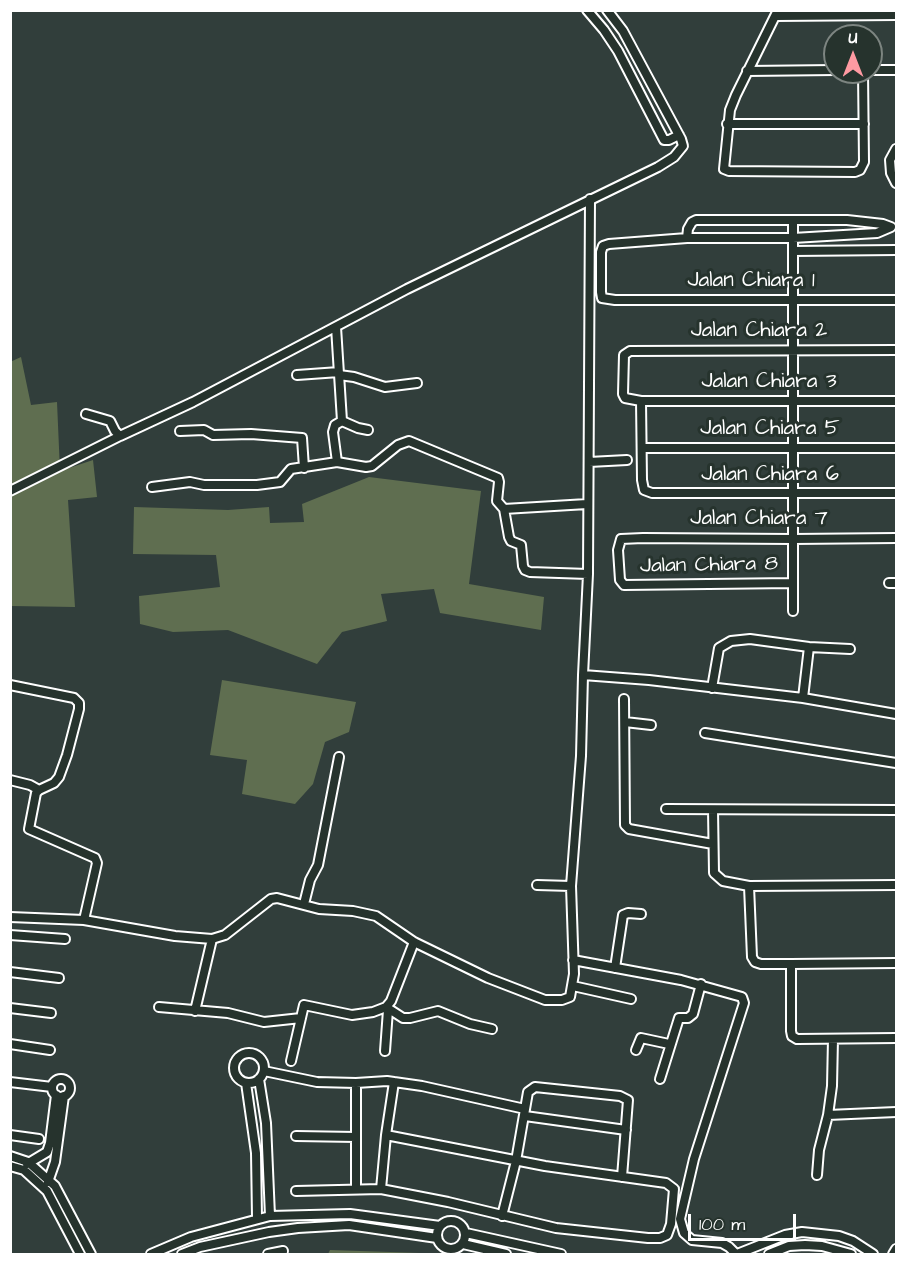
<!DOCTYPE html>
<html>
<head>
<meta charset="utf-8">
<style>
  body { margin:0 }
  #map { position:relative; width:907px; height:1265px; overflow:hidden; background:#313e3b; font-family:"Architects Daughter",sans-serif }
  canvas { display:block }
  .frame { position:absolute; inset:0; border:12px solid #fff; pointer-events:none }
  .north { position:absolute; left:823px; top:24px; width:60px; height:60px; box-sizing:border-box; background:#26332d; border:2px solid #7d8581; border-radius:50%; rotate:0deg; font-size:16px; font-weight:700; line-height:24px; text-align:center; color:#fff }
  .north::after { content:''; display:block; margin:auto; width:21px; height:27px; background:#ff9aa2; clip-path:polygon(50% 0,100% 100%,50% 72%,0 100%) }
  .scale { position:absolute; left:688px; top:1214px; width:108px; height:27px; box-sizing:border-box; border:3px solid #fff; border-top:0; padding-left:8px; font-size:18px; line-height:21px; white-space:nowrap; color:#fff; -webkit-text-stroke:4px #26332d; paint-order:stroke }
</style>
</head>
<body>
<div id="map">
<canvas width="907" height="1265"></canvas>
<div class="frame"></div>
<div class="north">U</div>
<div class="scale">100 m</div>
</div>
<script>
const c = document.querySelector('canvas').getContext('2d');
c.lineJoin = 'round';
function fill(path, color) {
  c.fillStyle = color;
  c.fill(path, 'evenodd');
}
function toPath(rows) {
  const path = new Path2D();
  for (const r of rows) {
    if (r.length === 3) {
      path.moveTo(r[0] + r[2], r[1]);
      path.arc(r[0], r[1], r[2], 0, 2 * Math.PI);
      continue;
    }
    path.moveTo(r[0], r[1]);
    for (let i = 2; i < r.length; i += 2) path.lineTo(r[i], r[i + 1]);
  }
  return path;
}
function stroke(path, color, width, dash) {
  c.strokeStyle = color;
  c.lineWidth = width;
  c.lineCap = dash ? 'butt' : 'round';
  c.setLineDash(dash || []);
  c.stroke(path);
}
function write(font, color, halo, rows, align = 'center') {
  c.font = font + ' "Architects Daughter",sans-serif';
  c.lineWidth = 6;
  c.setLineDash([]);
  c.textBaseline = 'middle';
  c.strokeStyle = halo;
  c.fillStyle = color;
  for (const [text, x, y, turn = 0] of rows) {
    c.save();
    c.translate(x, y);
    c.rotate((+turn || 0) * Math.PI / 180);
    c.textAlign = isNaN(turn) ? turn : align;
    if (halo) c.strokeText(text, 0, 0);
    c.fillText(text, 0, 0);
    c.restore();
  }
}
fill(toPath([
  [21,357,31,405,57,402,60,471,93,460,97,497,68,500,75,607,11,606,10,362],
  [369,477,481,491,469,584,544,597,541,630,440,613,434,589,381,594,387,621,342,632,317,664,228,630,173,632,140,624,139,596,220,587,216,555,133,554,134,507,228,510,269,507,270,523,304,522,302,504],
  [222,680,356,702,349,732,325,742,313,784,295,804,242,794,247,760,210,755],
  [330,1250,421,1253,425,1254,328,1254]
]), '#5f6e50');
const minor = toPath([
  [587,10,604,30,618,51,664,140,669,140,679,135],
  [778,10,736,95,730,110,724,169,729,171,855,172,860,170,864,162,863,72],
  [776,16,896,15],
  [871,70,896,70],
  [747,71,835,70],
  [727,124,864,124],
  [896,149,890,160,891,173,896,183],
  [590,199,588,574,583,675,649,680,803,698,896,714],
  [793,221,793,611],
  [687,238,688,229,692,222,696,220,847,220,883,224,891,227,877,233,793,238,687,238,609,244,603,246,601,252,601,292,602,298,615,300,896,300],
  [793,251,896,250],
  [336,327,342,421,335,425,333,432,337,462],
  [896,350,630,351,624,355,623,394,625,398,641,401,642,480,644,490,652,493,896,493],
  [297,375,339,372],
  [339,375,354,377,385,387,417,383],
  [641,401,896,401],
  [86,414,110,421,115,431,120,436],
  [342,421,358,428,368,430],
  [180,431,204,430,213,435,251,434,302,438,304,468],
  [643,448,896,448],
  [589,462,627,460],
  [152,487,190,482,204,485,257,485,280,482,291,469,337,462,366,467,372,466,398,445,409,441,498,478,499,482,497,501,504,509,587,504],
  [10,491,120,436,193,402,407,289,658,167,674,157,683,146,681,139,623,31,607,10],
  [504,509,509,537,511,541,521,545,523,566,525,570,530,572,588,574],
  [793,583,624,585,620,580,618,550,621,539,643,538,793,539,896,538],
  [889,583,896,583],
  [10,685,74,698,79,703,79,709,67,755,59,777,54,783,39,790,30,785,10,780],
  [712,688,719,648,731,641,750,639,809,647,850,649],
  [803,698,809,647],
  [624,699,625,825,629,829,713,844],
  [625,722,651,725],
  [705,733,896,763],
  [39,790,36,793,29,829,95,858,97,863,84,920],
  [666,809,896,810],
  [713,810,714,873,723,881,749,886,896,885],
  [537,885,571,886],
  [749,886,752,957,755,962,761,964,791,964,896,963],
  [304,904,310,880,318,865,339,757],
  [10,917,84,920,175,936,212,939,225,935,271,899,277,898,319,909,353,911,376,916,414,942,488,978,545,1000,562,1000,570,997,574,974,571,886,581,756,583,675],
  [10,935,65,939],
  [573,960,681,980,742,997,744,1003,694,1159,680,1219,684,1233,692,1240,722,1243,729,1247,736,1254],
  [791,964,791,1031,792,1036,797,1039,896,1038],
  [615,968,623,915,628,913,641,914],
  [10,972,59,978],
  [573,986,631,999],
  [159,1007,228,1013,264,1022,301,1018],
  [386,1007,403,1018,410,1018,438,1011,470,1024,492,1029],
  [10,1008,51,1013],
  [195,1011,212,939],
  [10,1044,50,1050],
  [636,1050,641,1038,669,1044],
  [385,1051,388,1010],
  [249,1068,15],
  [291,1061,304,1005,352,1015,373,1012,386,1007,391,1001,414,942],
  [264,1071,317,1082,356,1083,387,1081,422,1086,525,1109],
  [259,1079,266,1123,270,1216],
  [660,1079,679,1018,688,1018,693,1014,701,984],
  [61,1088,9],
  [10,1082,52,1087],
  [246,1083,256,1153,257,1218],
  [828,1115,896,1112],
  [525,1116,626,1130],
  [10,1135,39,1139],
  [296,1136,356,1137],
  [10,1156,28,1162,55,1186,91,1254],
  [27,1164,47,1152,50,1143,56,1095],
  [10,1166,24,1170,47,1191,80,1254],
  [817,1175,819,1150,828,1115,832,1086,833,1039],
  [48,1182,55,1162,64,1096],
  [356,1189,356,1083],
  [381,1189,386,1135,394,1082],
  [296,1191,381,1189,448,1202,556,1228,648,1238,660,1238,667,1235,671,1224,674,1189,666,1183,545,1166,386,1135],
  [502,1216,516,1161,528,1092,535,1087,620,1096,628,1100,622,1177],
  [451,1235,14],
  [466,1233,561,1254],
  [463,1244,506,1254],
  [151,1254,191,1237,270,1216,350,1214,440,1226],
  [182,1254,200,1247,269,1232,298,1228,349,1225,437,1238],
  [268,1254,283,1251],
  [737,1254,785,1235,802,1232,839,1236,853,1241,873,1254],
  [769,1254,789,1246,805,1245,822,1246,851,1254],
  [893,1254,896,1249]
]);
stroke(minor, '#fff', 12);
stroke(minor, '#26332d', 8);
write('21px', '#fff', '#26332d', [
  ["Jalan Chiara 1",751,282],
  ["Jalan Chiara 2",759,332],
  ["Jalan Chiara 3",769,383],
  ["Jalan Chiara 5",770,430],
  ["Jalan Chiara 6",770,476],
  ["Jalan Chiara 7",759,520],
  ["Jalan Chiara 8",709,566,-1]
]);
</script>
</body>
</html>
